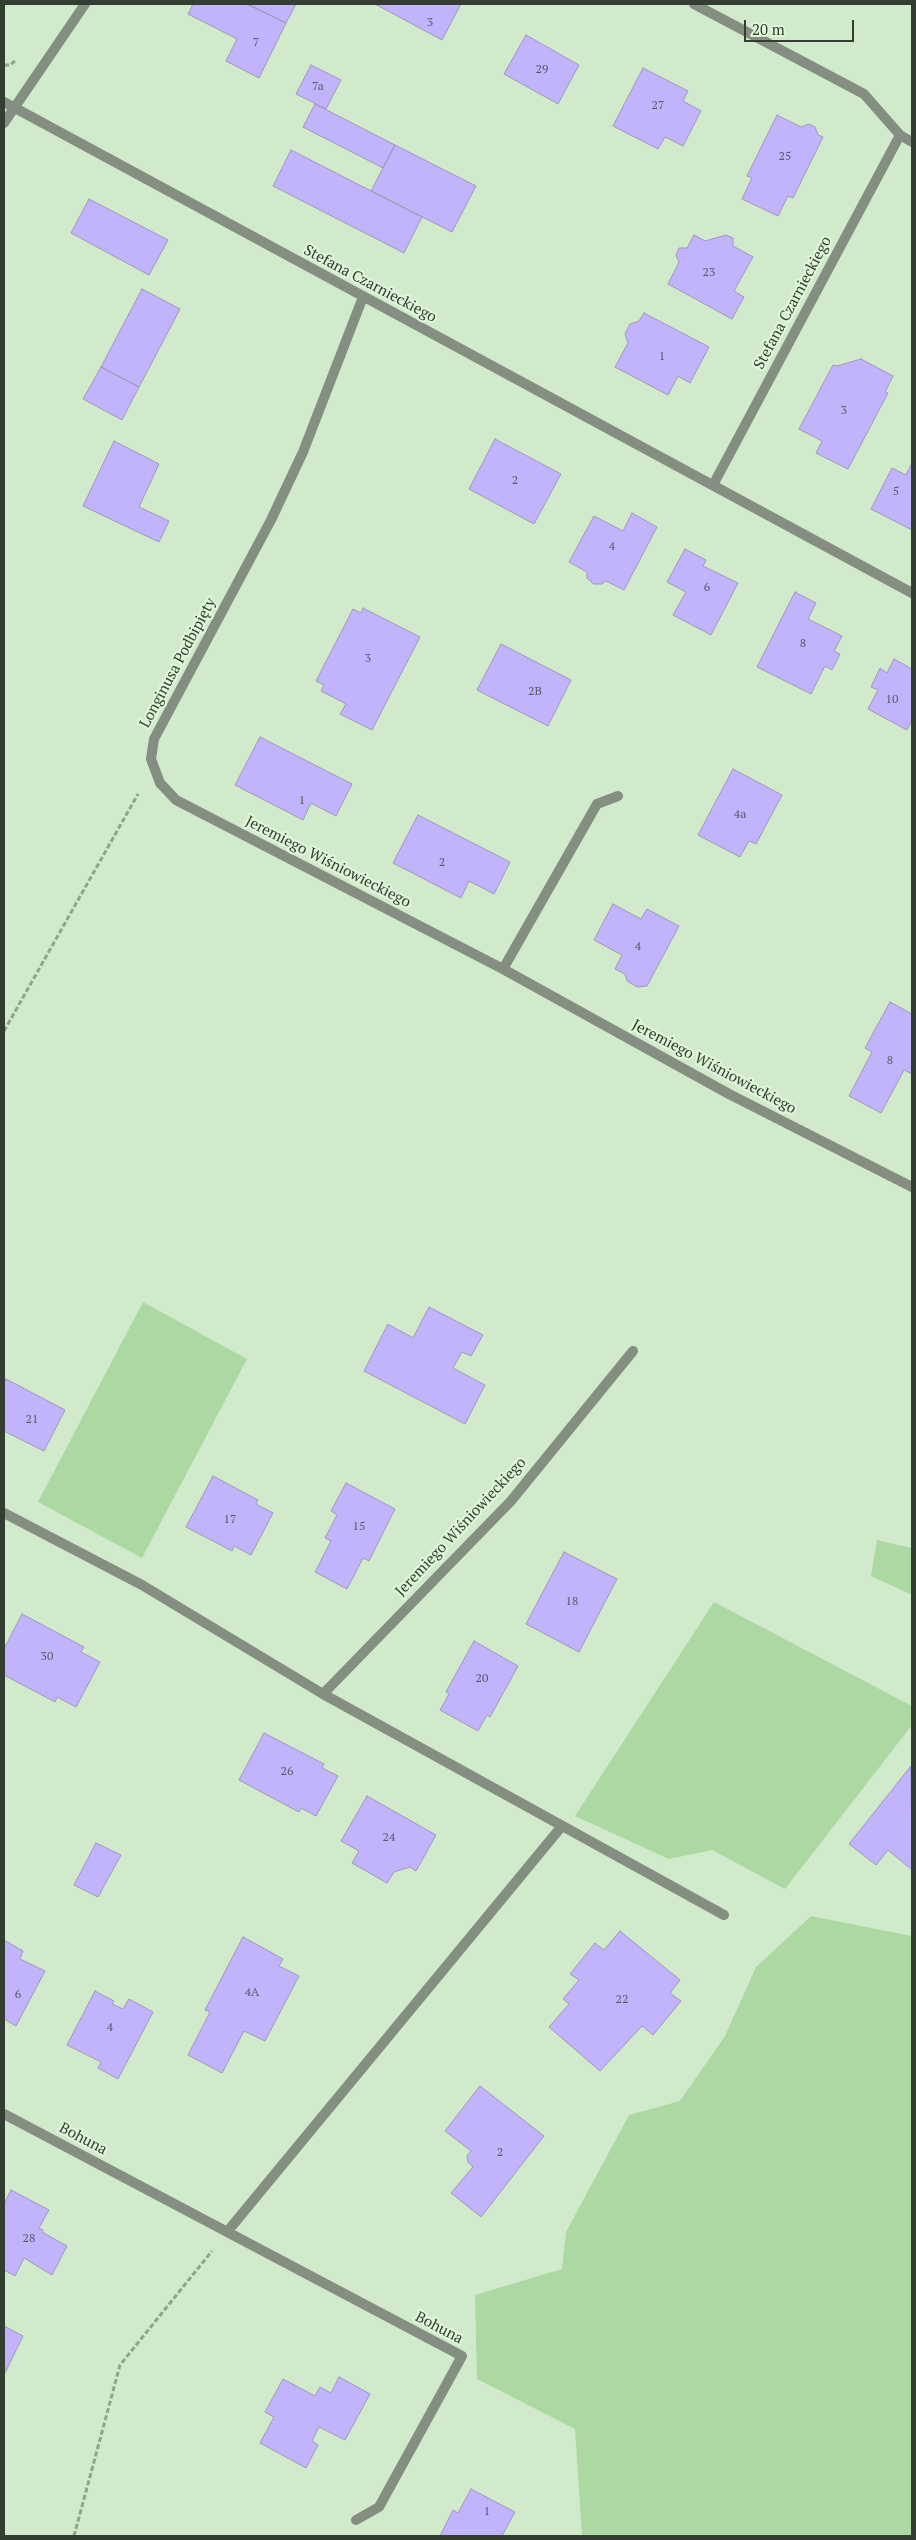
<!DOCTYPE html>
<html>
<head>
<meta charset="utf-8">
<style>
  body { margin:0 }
  #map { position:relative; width:916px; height:2540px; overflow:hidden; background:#d1eacc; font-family:"PT Serif",serif }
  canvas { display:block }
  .frame { position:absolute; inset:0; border:5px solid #333d31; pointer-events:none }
  .scale { position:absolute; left:744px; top:20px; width:110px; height:22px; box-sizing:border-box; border:2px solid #333d31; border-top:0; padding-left:6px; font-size:15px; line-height:18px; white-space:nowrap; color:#333d31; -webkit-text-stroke:4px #def7d9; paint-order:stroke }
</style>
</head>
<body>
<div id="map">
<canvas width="916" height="2540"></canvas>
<div class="frame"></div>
<div class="scale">20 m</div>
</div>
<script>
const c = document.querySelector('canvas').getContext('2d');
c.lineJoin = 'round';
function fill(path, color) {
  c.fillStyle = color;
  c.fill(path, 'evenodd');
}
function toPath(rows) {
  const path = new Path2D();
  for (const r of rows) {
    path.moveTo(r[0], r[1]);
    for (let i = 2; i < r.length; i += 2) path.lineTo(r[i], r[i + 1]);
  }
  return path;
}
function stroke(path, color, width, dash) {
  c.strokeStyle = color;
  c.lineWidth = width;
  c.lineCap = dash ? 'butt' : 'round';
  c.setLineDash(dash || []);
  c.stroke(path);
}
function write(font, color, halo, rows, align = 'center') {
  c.font = font + ' "PT Serif",serif';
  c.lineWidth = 4.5;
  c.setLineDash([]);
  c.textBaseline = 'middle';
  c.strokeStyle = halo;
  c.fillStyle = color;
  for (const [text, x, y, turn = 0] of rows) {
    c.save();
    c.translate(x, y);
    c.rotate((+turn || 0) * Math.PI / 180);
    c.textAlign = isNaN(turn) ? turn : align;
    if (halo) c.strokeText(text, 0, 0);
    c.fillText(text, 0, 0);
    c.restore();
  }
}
fill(toPath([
  [143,1302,247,1359,142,1558,38,1502],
  [877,1540,912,1548,912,1595,871,1576],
  [714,1602,912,1706,912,1725,785,1889,712,1850,669,1859,575,1816],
  [811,1916,912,1936,912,2536,582,2536,575,2429,477,2379,475,2295,562,2269,566,2232,629,2115,680,2101,725,2036,756,1967]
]), '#acd9a2');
const building = toPath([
  [193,4,247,4,286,23,259,78,226,61,237,39,188,14,193,4],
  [247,4,296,4,286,23,247,4],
  [375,4,461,4,442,40,375,4],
  [526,35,579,65,558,104,504,74,526,35],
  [311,65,341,80,326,109,296,94,311,65],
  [643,68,688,91,683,101,701,111,683,146,665,137,658,149,613,126,643,68],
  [315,104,395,145,383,168,303,127,315,104],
  [777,115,801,127,809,124,815,127,818,135,823,137,793,198,788,196,778,216,742,199,752,178,747,176,777,115],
  [395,145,476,186,452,232,371,191,395,145],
  [291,150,422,217,404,253,273,186,291,150],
  [89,199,168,240,149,275,71,233,89,199],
  [694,235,705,241,726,235,733,238,733,246,753,257,734,291,744,297,732,319,668,284,679,262,676,255,679,248,687,248,694,235],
  [142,289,180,309,139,387,101,367,142,289],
  [644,313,709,347,690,383,678,376,668,395,615,367,628,343,625,334,630,324,639,321,644,313],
  [861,359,893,376,885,392,888,393,848,469,816,453,822,441,799,429,833,365,837,366,861,359],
  [101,367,139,387,122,420,83,399,101,367],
  [495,439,561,474,534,524,469,489,495,439],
  [114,441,159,464,139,507,169,521,159,542,83,506,114,441],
  [912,463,912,530,871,509,892,468,906,475,912,463],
  [632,513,657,527,624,590,606,581,602,584,593,584,587,578,587,572,569,562,594,516,623,531,632,513],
  [685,549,706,560,703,566,738,583,711,635,673,615,686,592,667,582,685,549],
  [795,592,816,603,808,619,842,636,834,651,840,654,832,670,825,666,811,694,757,667,795,592],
  [363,608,420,637,372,730,340,714,346,704,321,691,324,685,316,681,353,609,361,613,363,608],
  [501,644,571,680,548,726,477,690,501,644],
  [894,659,912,669,912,720,907,730,868,709,878,690,871,687,880,668,887,673,894,659],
  [260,737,352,784,336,816,311,803,303,820,235,785,260,737],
  [733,769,782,795,756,844,749,841,740,857,698,835,733,769],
  [418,815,510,862,494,894,469,881,461,898,393,863,418,815],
  [613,904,641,919,647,909,679,926,647,986,637,987,627,981,625,974,615,969,622,955,594,940,613,904],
  [890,1002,912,1014,912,1074,904,1070,881,1113,849,1096,872,1052,865,1048,890,1002],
  [429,1307,483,1335,471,1356,462,1352,453,1368,485,1385,465,1424,364,1371,388,1324,413,1338,429,1307],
  [6,1379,65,1410,44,1451,4,1431,4,1384,6,1379],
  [213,1476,258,1500,256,1504,273,1513,251,1555,234,1546,232,1551,186,1527,213,1476],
  [346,1483,395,1509,369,1561,363,1558,347,1589,315,1572,331,1541,325,1538,337,1515,331,1511,346,1483],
  [564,1552,617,1579,579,1652,526,1624,564,1552],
  [22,1614,84,1647,81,1652,100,1662,76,1707,57,1697,55,1702,4,1675,4,1649,22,1614],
  [474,1641,518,1666,490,1717,487,1715,478,1731,440,1710,449,1694,446,1692,474,1641],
  [264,1733,324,1764,322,1768,338,1776,316,1816,301,1808,299,1812,239,1780,264,1733],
  [911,1766,912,1870,888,1850,876,1865,849,1844,911,1766],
  [367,1796,436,1835,416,1871,410,1867,394,1872,387,1883,352,1863,359,1851,341,1841,367,1796],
  [96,1843,121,1855,98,1897,74,1885,96,1843],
  [620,1931,680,1980,670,1993,681,2001,653,2035,642,2026,600,2071,549,2027,569,2004,563,1999,579,1980,570,1974,595,1943,604,1950,620,1931],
  [243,1937,283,1959,279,1966,299,1976,265,2041,244,2031,222,2073,188,2055,210,2012,205,2010,243,1937],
  [4,1940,23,1951,20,1959,45,1971,16,2026,4,2019,4,1940],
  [95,1991,114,2001,112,2004,123,2009,129,1999,153,2012,118,2079,98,2068,101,2062,67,2045,95,1991],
  [480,2086,544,2136,481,2217,451,2193,473,2167,468,2162,467,2156,471,2151,445,2131,480,2086],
  [11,2190,49,2210,39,2228,43,2230,42,2232,67,2246,52,2275,24,2258,15,2276,4,2270,4,2204,11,2190],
  [4,2326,23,2336,4,2375,4,2326],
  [339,2377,370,2394,345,2440,319,2427,312,2441,318,2445,306,2468,260,2443,274,2417,265,2412,283,2379,315,2396,320,2387,331,2393,339,2377],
  [471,2489,515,2512,502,2536,440,2536,453,2510,458,2513,471,2489]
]);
fill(building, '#c2b3fd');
stroke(building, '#9e98b9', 1);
stroke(toPath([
  [4,65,10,65,15,61],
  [4,1031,138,794],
  [74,2536,120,2365,212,2251]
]), '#90a38d', 3, [5, 2.5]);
stroke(toPath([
  [694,4,864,94,900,135],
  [4,102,912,593],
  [4,123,85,4],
  [363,297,303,452,271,520,154,739,151,759,160,783,176,800,503,969,729,1094,912,1187],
  [713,485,900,135,912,142],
  [503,969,597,804,618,796],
  [4,1513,142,1585,323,1694,724,1915],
  [323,1694,511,1501,633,1351],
  [4,2114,462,2356,379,2507,356,2520],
  [227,2232,562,1826]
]), '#848e81', 10);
write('12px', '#575a64', null, [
  ["3",430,23],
  ["7",256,43],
  ["29",542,70],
  ["7a",318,87],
  ["27",658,106],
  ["25",785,157],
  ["23",709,273],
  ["1",662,357],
  ["3",844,411],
  ["2",515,481],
  ["5",896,492],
  ["4",612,547],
  ["6",707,588],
  ["8",803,644],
  ["3",368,659],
  ["2B",535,692],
  ["10",892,700],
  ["1",302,801],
  ["4a",740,815],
  ["2",442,863],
  ["4",638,947],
  ["8",890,1061],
  ["21",32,1420],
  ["17",230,1520],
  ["15",359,1527],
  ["18",572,1602],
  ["30",47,1657],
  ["20",482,1679],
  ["26",287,1772],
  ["24",389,1838],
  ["4A",252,1993],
  ["6",18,1995],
  ["22",622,2000],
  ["4",110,2028],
  ["2",500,2153],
  ["28",29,2239],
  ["1",487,2512]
]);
write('15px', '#333d31', '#def7d9', [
  ["Stefana Czarnieckiego",370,284,28],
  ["Stefana Czarnieckiego",793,303,-62],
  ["Longinusa Podbipięty",178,663,-62],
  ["Jeremiego Wiśniowieckiego",328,862,27],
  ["Jeremiego Wiśniowieckiego",714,1067,28],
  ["Jeremiego Wiśniowieckiego",461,1527,-47],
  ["Bohuna",83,2139,28],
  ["Bohuna",439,2328,28]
]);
</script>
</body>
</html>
